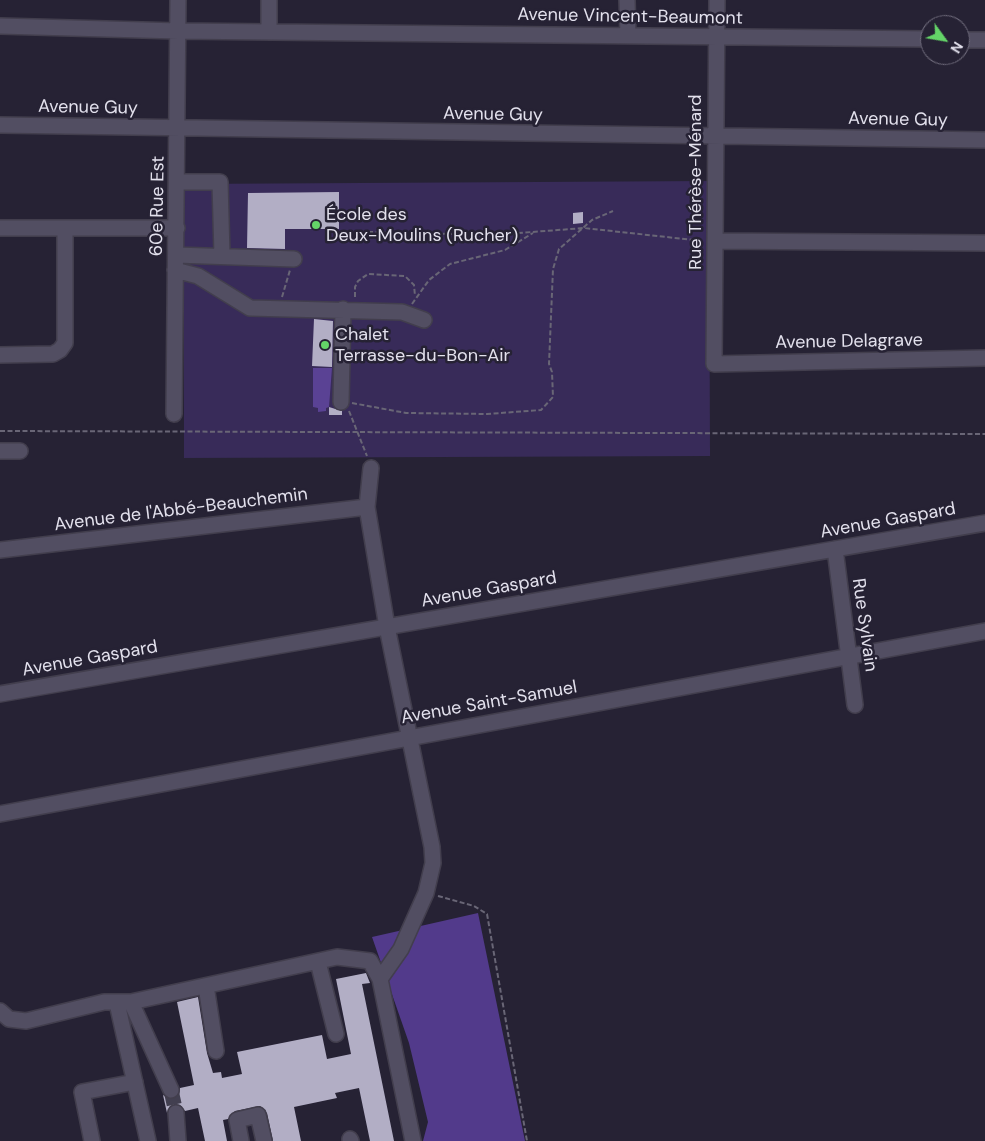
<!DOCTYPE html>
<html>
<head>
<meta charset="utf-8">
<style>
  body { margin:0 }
  #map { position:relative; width:985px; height:1141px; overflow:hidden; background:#262234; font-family:"DM Sans",sans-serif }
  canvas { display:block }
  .north { position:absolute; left:920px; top:15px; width:50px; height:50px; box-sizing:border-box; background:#262234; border:1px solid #726e7e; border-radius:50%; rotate:122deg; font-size:14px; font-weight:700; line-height:20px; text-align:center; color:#e3e1ed }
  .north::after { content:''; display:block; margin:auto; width:18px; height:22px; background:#64d468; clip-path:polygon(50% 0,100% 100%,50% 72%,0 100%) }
</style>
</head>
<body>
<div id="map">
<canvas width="985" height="1141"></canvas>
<div class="north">N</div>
</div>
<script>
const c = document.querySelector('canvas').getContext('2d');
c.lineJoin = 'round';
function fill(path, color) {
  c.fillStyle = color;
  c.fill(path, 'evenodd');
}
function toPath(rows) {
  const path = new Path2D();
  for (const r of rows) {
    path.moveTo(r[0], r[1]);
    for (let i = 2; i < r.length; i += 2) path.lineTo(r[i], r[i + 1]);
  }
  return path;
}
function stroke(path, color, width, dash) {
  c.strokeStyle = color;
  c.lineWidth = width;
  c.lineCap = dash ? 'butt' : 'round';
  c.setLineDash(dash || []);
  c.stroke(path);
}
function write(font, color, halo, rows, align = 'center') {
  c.font = font + ' "DM Sans",sans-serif';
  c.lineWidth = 5;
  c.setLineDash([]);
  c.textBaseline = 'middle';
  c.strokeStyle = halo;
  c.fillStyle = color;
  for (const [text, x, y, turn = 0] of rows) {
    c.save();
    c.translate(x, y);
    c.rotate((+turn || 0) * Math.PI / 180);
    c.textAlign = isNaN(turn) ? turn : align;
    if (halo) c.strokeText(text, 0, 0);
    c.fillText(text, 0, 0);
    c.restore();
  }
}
fill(toPath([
  [709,181,710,456,184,458,184,184]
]), '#382b59');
fill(toPath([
  [478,913,525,1141,423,1141,428,1122,409,1043,372,937]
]), '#523a8b');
fill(toPath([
  [313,368,332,368,329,407,326,408,326,411,318,412,318,408,313,407]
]), '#5a4294');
fill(toPath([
  [339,192,339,229,285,229,285,249,247,248,248,193],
  [583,212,583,223,573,224,573,213],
  [314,319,333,321,332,367,312,366],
  [329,407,342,411,342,415,329,415],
  [366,973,370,983,362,984,394,1141,370,1141,359,1088,335,1093,337,1098,294,1107,301,1141,273,1141,267,1113,260,1106,235,1111,228,1119,223,1120,227,1141,205,1141,198,1108,185,1111,180,1105,175,1104,170,1106,167,1113,163,1095,170,1099,174,1099,179,1095,180,1088,194,1085,177,1002,198,997,207,1053,213,1073,221,1072,222,1078,242,1074,237,1052,322,1035,327,1059,351,1054,336,979]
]), '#b2aec5');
stroke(toPath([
  [171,1090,176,1113]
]), '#423f50', 15, [15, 8]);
const minor = toPath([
  [627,0,628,36],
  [717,0,714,364,985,358],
  [0,26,178,31,930,39],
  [269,30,269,0],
  [960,40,985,40],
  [0,125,985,140],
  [177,182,220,182,222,255],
  [0,228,177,228],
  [715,241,985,243],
  [176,255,294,259],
  [175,270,198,276,250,308,402,312,424,320],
  [0,355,53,354,60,350,65,343,65,228],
  [341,402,343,309],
  [174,414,178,0],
  [0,451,20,451],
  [371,468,367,507,387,627,432,847,433,863,426,893,401,949,380,979],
  [835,549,855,705],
  [0,550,367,507],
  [0,694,985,523],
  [0,814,985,631],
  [318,962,336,1034],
  [206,986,216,1051],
  [131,1002,171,1090],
  [117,1003,148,1141],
  [0,1011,9,1019,26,1021,104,1002,131,1002,337,957,370,961,380,979,413,1141],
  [176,1113,178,1141],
  [350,1139,351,1141],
  [92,1141,82,1092,135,1082],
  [241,1141,237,1120,258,1115,264,1141]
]);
stroke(minor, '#423e4d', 18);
stroke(toPath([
  [368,232,493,235,584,228,703,241],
  [282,297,290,270],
  [355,297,355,287,358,281,368,274,405,276,414,285,415,296],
  [412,304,429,280,450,264,505,250,533,233],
  [352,403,406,413,487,414,541,410,553,397,552,372,549,364,553,269,559,249,592,220,613,211],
  [349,411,367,456],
  [0,431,985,434],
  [438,896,474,906,487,914,527,1141]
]), '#696676', 2, [5, 2.5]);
stroke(minor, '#524e62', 15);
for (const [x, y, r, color] of [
  [316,225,5,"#64d468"],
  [325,345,5,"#64d468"]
]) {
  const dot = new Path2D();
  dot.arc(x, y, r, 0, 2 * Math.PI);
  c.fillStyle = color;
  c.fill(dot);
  stroke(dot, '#262234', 2);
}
write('18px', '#e3e1ed', '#262234', [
  ["Avenue Vincent-Beaumont",630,17,1],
  ["Avenue Guy",88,108,1],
  ["Avenue Guy",493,115,1],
  ["Avenue Guy",898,120,1],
  ["Rue Thérèse-Ménard",696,182,-90],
  ["60e Rue Est",158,206,-89],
  ["Avenue Delagrave",849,342,-1],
  ["Avenue de l'Abbé-Beauchemin",181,510,-7],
  ["Avenue Gaspard",888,521,-10],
  ["Avenue Gaspard",489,590,-10],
  ["Rue Sylvain",864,625,82],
  ["Avenue Gaspard",90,659,-10],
  ["Avenue Saint-Samuel",489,703,-10]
]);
write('18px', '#e3e1ed', '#262234', [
  ["École des",326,215],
  ["Deux-Moulins (Rucher)",326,236],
  ["Chalet",335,335],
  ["Terrasse-du-Bon-Air",335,356]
], 'left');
</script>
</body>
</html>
